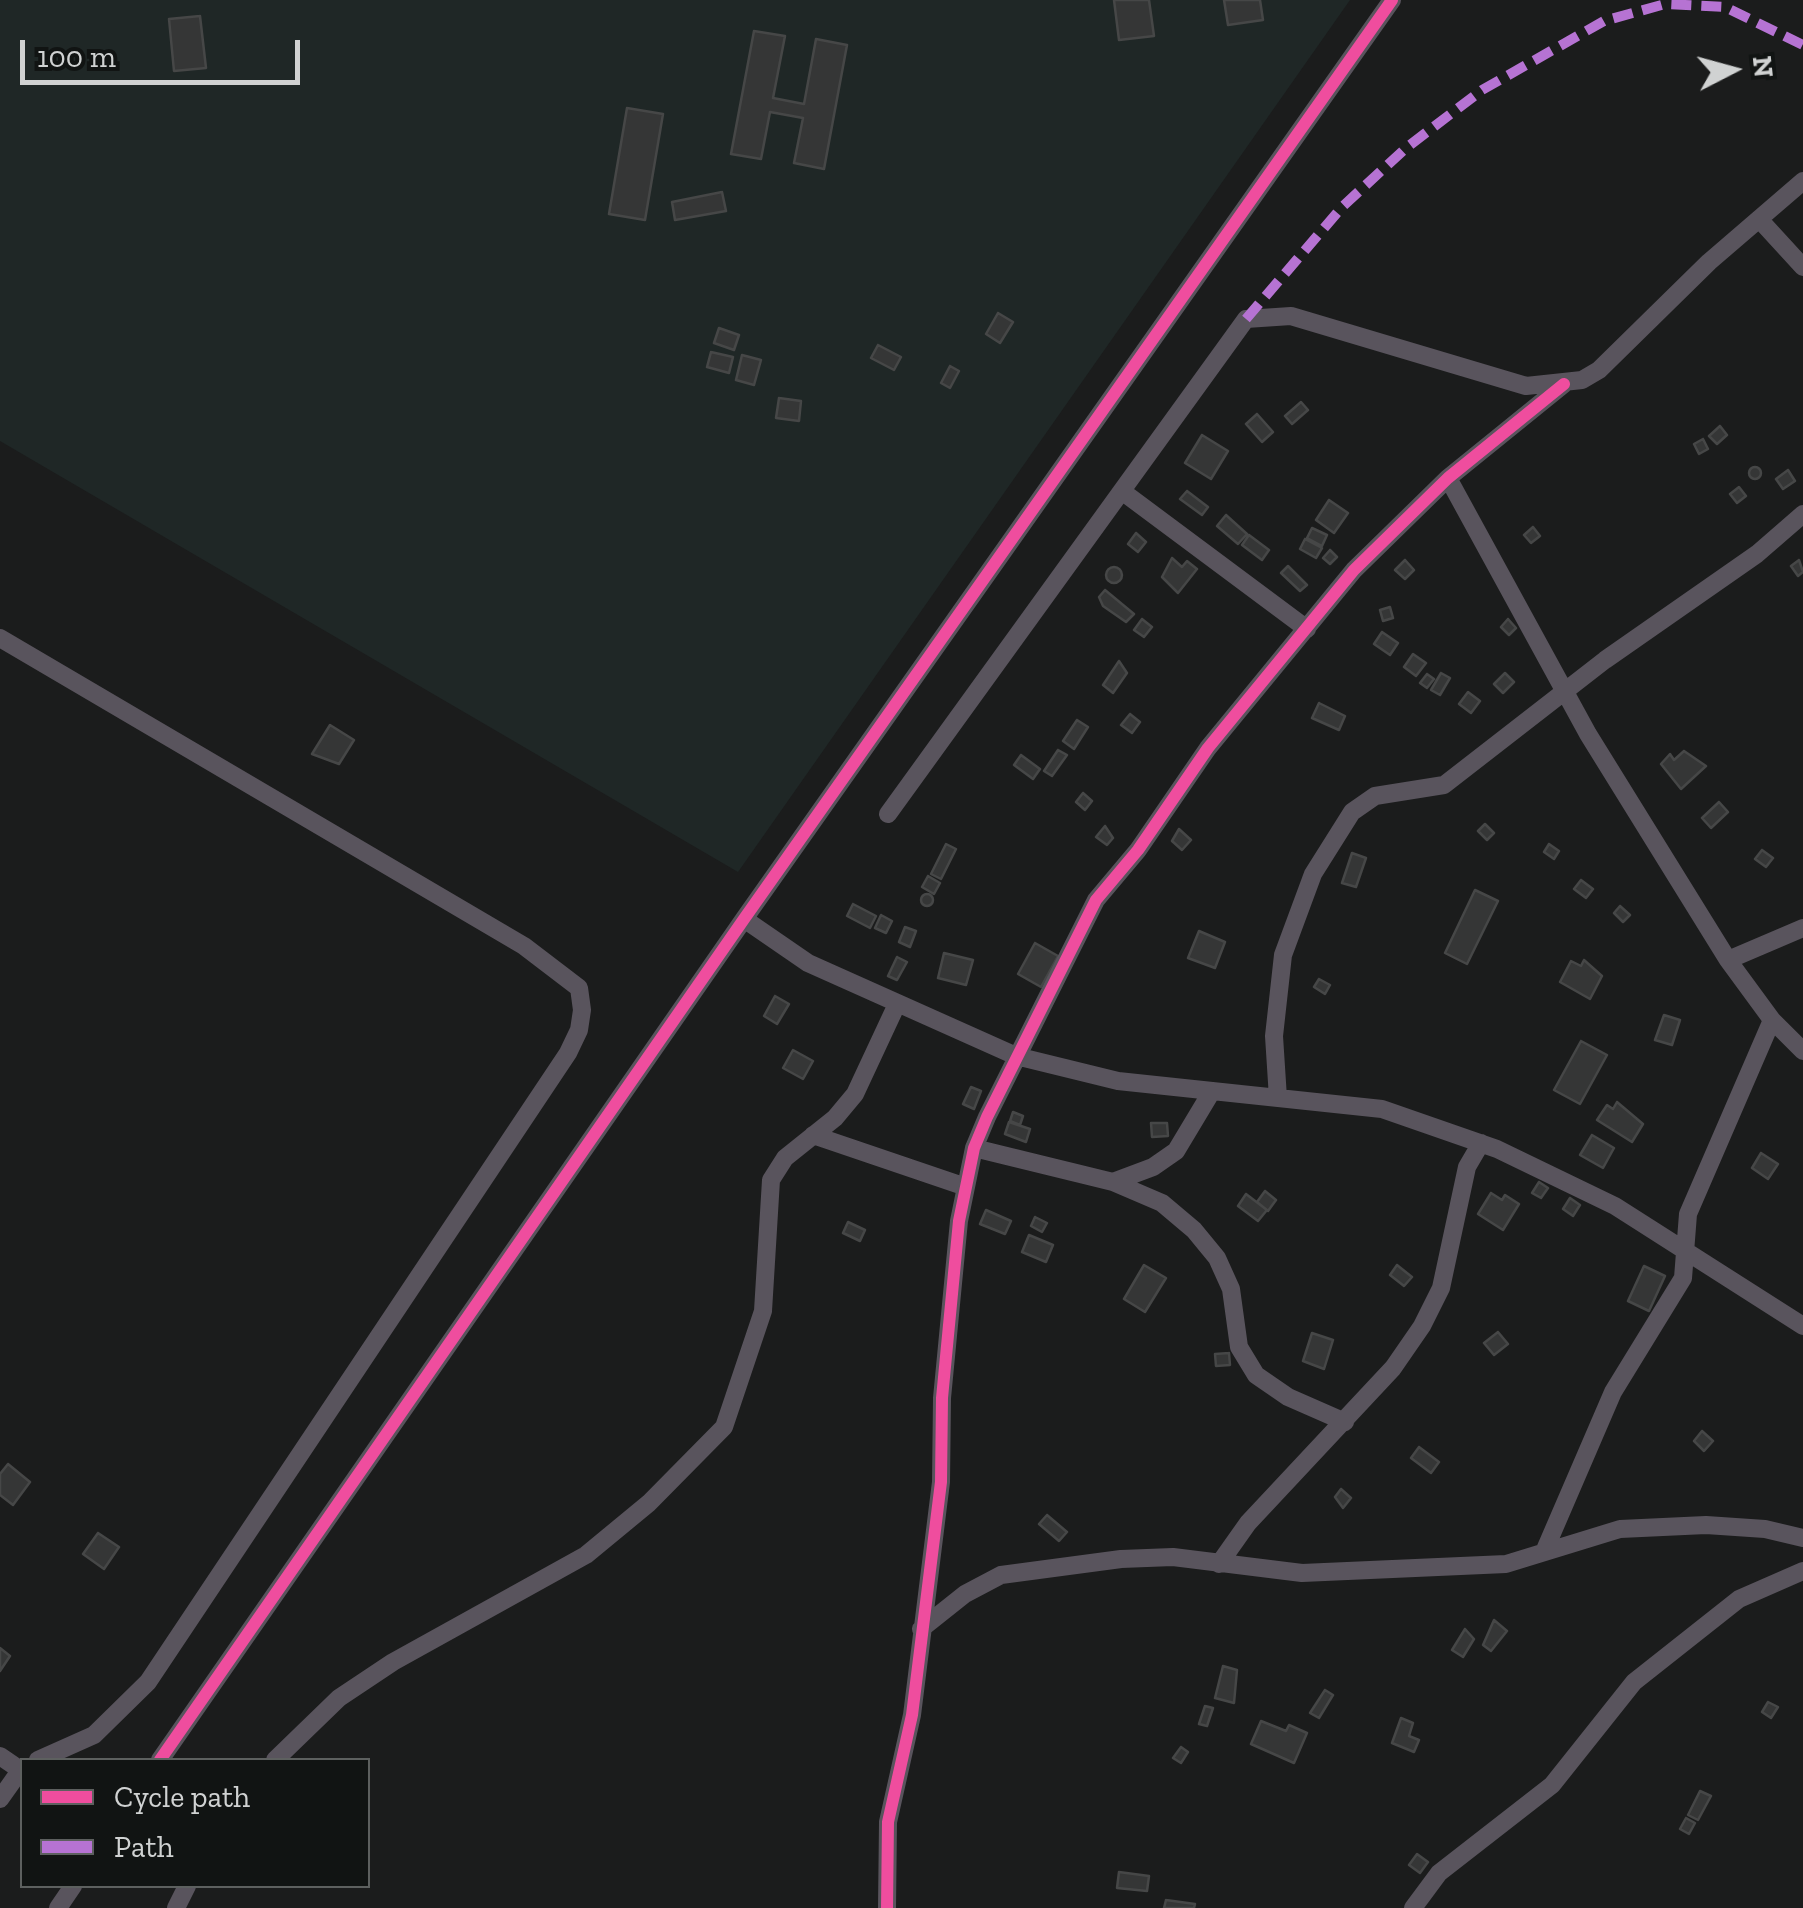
<!DOCTYPE html>
<html>
<head>
<meta charset="utf-8">
<style>
  body { margin:0 }
  #map { position:relative; width:1803px; height:1908px; overflow:hidden; background:#1b1c1c; font-family:"Zilla Slab",serif }
  canvas { display:block }
  .legend { position:absolute; left:20px; top:1758px; width:350px; height:130px; box-sizing:border-box; background:#111413; border:2px solid #5d605f; margin:0; padding:12px 18px; list-style:none; font-size:30px; color:#d0d2d2 }
  .legend li { display:flex; align-items:center; gap:20px; height:50px }
  .legend b { width:50px; border:2px solid #5d605f }
  .north { position:absolute; left:1683px; top:20px; width:100px; height:100px; -webkit-text-stroke:8px #111413; paint-order:stroke; rotate:84deg; font-size:28px; font-weight:700; line-height:40px; text-align:center; color:#d0d2d2 }
  .north::after { content:''; display:block; margin:auto; width:35px; height:45px; background:#d0d2d2; clip-path:polygon(50% 0,100% 100%,50% 72%,0 100%) }
  .scale { position:absolute; left:20px; top:40px; width:280px; height:45px; box-sizing:border-box; border:5px solid #d0d2d2; border-top:0; padding-left:12px; font-size:30px; line-height:35px; white-space:nowrap; color:#d0d2d2; -webkit-text-stroke:8px #111413; paint-order:stroke }
</style>
</head>
<body>
<div id="map">
<canvas width="1803" height="1908"></canvas>
<ul class="legend">
<li><b style="height:12px;background:#ef4d9e"></b>Cycle path</li>
<li><b style="height:12px;background:#b673d3"></b>Path</li>
</ul>
<div class="north">N</div>
<div class="scale">100 m</div>
</div>
<script>
const c = document.querySelector('canvas').getContext('2d');
c.lineJoin = 'round';
function fill(path, color) {
  c.fillStyle = color;
  c.fill(path, 'evenodd');
}
function toPath(rows) {
  const path = new Path2D();
  for (const r of rows) {
    if (r.length === 3) {
      path.moveTo(r[0] + r[2], r[1]);
      path.arc(r[0], r[1], r[2], 0, 2 * Math.PI);
      continue;
    }
    path.moveTo(r[0], r[1]);
    for (let i = 2; i < r.length; i += 2) path.lineTo(r[i], r[i + 1]);
  }
  return path;
}
function stroke(path, color, width, dash) {
  c.strokeStyle = color;
  c.lineWidth = width;
  c.lineCap = dash ? 'butt' : 'round';
  c.setLineDash(dash || []);
  c.stroke(path);
}
fill(toPath([
  [0,0,1350,0,738,872,0,441]
]), '#1f2726');
const building = toPath([
  [1114,0,1149,0,1154,36,1119,40,1114,0],
  [1224,0,1260,0,1263,20,1228,25,1224,0],
  [200,16,206,68,174,71,169,19,200,16],
  [754,31,785,36,773,98,804,104,816,39,847,45,824,169,794,163,803,118,770,112,761,159,731,154,754,31],
  [627,108,663,114,645,220,609,214,627,108],
  [722,192,726,211,675,220,672,202,722,192],
  [998,313,1013,322,1000,343,986,334,998,313],
  [719,328,739,335,734,350,714,343,719,328],
  [878,345,901,357,894,370,871,358,878,345],
  [711,352,733,357,729,373,707,367,711,352],
  [742,355,761,360,754,385,736,380,742,355],
  [950,366,959,371,950,388,941,383,950,366],
  [779,398,801,401,799,421,776,418,779,398],
  [1301,402,1308,410,1292,424,1285,416,1301,402],
  [1257,414,1273,432,1262,442,1246,424,1257,414],
  [1720,426,1727,435,1717,444,1709,436,1720,426],
  [1202,435,1228,451,1211,479,1185,463,1202,435],
  [1703,439,1708,449,1699,454,1694,444,1703,439],
  [1755,473,6],
  [1788,470,1795,481,1783,489,1776,479,1788,470],
  [1739,487,1746,496,1737,503,1730,494,1739,487],
  [1187,491,1208,507,1202,515,1180,499,1187,491],
  [1329,500,1348,513,1334,533,1316,520,1329,500],
  [1226,515,1247,534,1238,544,1217,526,1226,515],
  [1533,527,1540,536,1531,543,1524,535,1533,527],
  [1312,528,1327,535,1322,546,1307,538,1312,528],
  [1136,533,1146,542,1138,552,1128,544,1136,533],
  [1249,535,1269,550,1262,560,1242,545,1249,535],
  [1305,539,1322,548,1316,558,1300,549,1305,539],
  [1330,550,1337,557,1330,564,1323,558,1330,550],
  [1172,558,1182,567,1187,561,1197,569,1178,593,1162,577,1172,558],
  [1405,560,1414,570,1405,579,1395,570,1405,560],
  [1799,560,1803,572,1798,576,1791,566,1799,560],
  [1288,566,1307,585,1300,591,1281,573,1288,566],
  [1114,575,8],
  [1105,590,1134,614,1126,622,1103,606,1099,597,1105,590],
  [1390,607,1393,618,1383,621,1380,610,1390,607],
  [1142,619,1152,627,1144,637,1134,630,1142,619],
  [1508,619,1516,628,1509,635,1501,627,1508,619],
  [1382,632,1398,643,1390,655,1374,644,1382,632],
  [1413,654,1426,663,1416,676,1404,667,1413,654],
  [1119,661,1127,673,1113,693,1103,685,1119,661],
  [1441,673,1450,678,1440,695,1431,690,1441,673],
  [1505,673,1514,682,1503,693,1494,684,1505,673],
  [1427,674,1434,679,1427,688,1420,683,1427,674],
  [1468,692,1480,701,1471,713,1459,704,1468,692],
  [1319,703,1345,716,1339,730,1312,718,1319,703],
  [1130,714,1140,722,1132,733,1121,725,1130,714],
  [1077,720,1088,727,1074,749,1063,741,1077,720],
  [330,725,354,740,339,764,312,754,330,725],
  [1058,750,1067,755,1052,776,1044,771,1058,750],
  [1684,751,1706,766,1681,789,1661,764,1670,754,1674,760,1684,751],
  [1021,755,1040,769,1033,779,1014,765,1021,755],
  [1083,793,1092,801,1085,810,1076,802,1083,793],
  [1719,802,1728,812,1711,828,1702,818,1719,802],
  [1485,824,1494,833,1487,840,1478,831,1485,824],
  [1105,826,1113,838,1107,845,1096,837,1105,826],
  [1179,829,1191,840,1182,850,1172,841,1179,829],
  [946,844,956,849,941,879,931,874,946,844],
  [1549,844,1559,851,1554,859,1544,852,1549,844],
  [1762,850,1773,858,1766,867,1755,859,1762,850],
  [1352,853,1366,858,1356,887,1342,883,1352,853],
  [928,876,940,883,934,894,922,887,928,876],
  [1581,880,1593,889,1586,898,1574,889,1581,880],
  [1475,890,1498,901,1467,964,1445,953,1475,890],
  [927,900,6],
  [853,904,876,916,870,928,847,916,853,904],
  [1620,906,1630,915,1623,922,1614,913,1620,906],
  [881,915,892,921,886,933,875,928,881,915],
  [905,927,916,931,910,947,899,942,905,927],
  [1199,931,1225,942,1215,968,1188,958,1199,931],
  [1035,943,1058,956,1041,987,1018,974,1035,943],
  [944,953,973,960,966,985,938,978,944,953],
  [897,957,907,962,897,980,888,976,897,957],
  [1584,960,1602,976,1590,999,1560,982,1571,961,1581,966,1584,960],
  [1319,979,1330,985,1325,994,1314,987,1319,979],
  [775,996,789,1004,777,1024,764,1016,775,996],
  [1664,1015,1680,1020,1672,1045,1655,1040,1664,1015],
  [1581,1041,1607,1055,1580,1104,1554,1090,1581,1041],
  [793,1050,813,1061,803,1079,783,1068,793,1050],
  [971,1087,981,1091,974,1109,963,1104,971,1087],
  [1617,1102,1643,1124,1632,1142,1597,1120,1607,1105,1613,1109,1617,1102],
  [1013,1112,1023,1116,1020,1125,1010,1121,1013,1112],
  [1009,1122,1030,1129,1026,1142,1005,1134,1009,1122],
  [1151,1123,1167,1123,1168,1136,1152,1137,1151,1123],
  [1592,1135,1614,1148,1603,1168,1580,1155,1592,1135],
  [1761,1153,1778,1164,1768,1179,1752,1168,1761,1153],
  [1539,1182,1548,1188,1541,1198,1532,1193,1539,1182],
  [1265,1191,1276,1200,1268,1211,1257,1202,1265,1191],
  [1491,1193,1502,1200,1505,1195,1519,1204,1503,1230,1478,1214,1491,1193],
  [1246,1194,1267,1210,1258,1221,1238,1206,1246,1194],
  [1570,1198,1580,1205,1573,1216,1563,1209,1570,1198],
  [986,1210,1011,1221,1005,1234,980,1224,986,1210],
  [1035,1217,1047,1223,1042,1232,1031,1226,1035,1217],
  [848,1222,865,1230,860,1241,843,1233,848,1222],
  [1029,1235,1053,1245,1046,1262,1022,1252,1029,1235],
  [1144,1265,1166,1278,1145,1312,1124,1299,1144,1265],
  [1397,1265,1412,1277,1404,1286,1390,1275,1397,1265],
  [1644,1266,1665,1276,1649,1311,1628,1301,1644,1266],
  [1498,1332,1508,1344,1494,1355,1484,1343,1498,1332],
  [1312,1333,1333,1340,1324,1369,1303,1361,1312,1333],
  [1229,1353,1230,1365,1216,1366,1215,1354,1229,1353],
  [1702,1431,1713,1441,1704,1451,1694,1441,1702,1431],
  [1419,1447,1439,1462,1431,1473,1411,1458,1419,1447],
  [8,1464,30,1482,13,1505,0,1495,0,1474,8,1464],
  [1341,1489,1351,1498,1343,1508,1335,1497,1341,1489],
  [1047,1515,1067,1532,1059,1541,1039,1524,1047,1515],
  [98,1533,119,1547,104,1569,83,1554,98,1533],
  [1494,1620,1507,1631,1491,1651,1483,1645,1494,1620],
  [1465,1629,1474,1639,1463,1657,1452,1650,1465,1629],
  [0,1648,10,1656,0,1671,0,1648],
  [1223,1666,1237,1670,1234,1703,1215,1698,1223,1666],
  [1325,1690,1333,1695,1319,1718,1310,1713,1325,1690],
  [1768,1702,1778,1707,1771,1718,1762,1712,1768,1702],
  [1205,1706,1213,1708,1207,1726,1199,1724,1205,1706],
  [1401,1718,1413,1723,1409,1736,1419,1740,1414,1752,1392,1743,1401,1718],
  [1261,1721,1286,1731,1289,1725,1307,1733,1294,1763,1251,1744,1261,1721],
  [1181,1747,1188,1752,1181,1763,1173,1758,1181,1747],
  [1700,1791,1711,1796,1698,1820,1688,1815,1700,1791],
  [1686,1818,1695,1823,1689,1834,1680,1829,1686,1818],
  [1417,1854,1428,1862,1420,1873,1409,1865,1417,1854],
  [1119,1872,1149,1876,1147,1891,1117,1888,1119,1872],
  [1166,1900,1195,1904,1194,1908,1164,1908,1166,1900]
]);
fill(building, '#353636');
stroke(building, '#464747', 2.5);
stroke(toPath([
  [1759,219,1803,267],
  [1448,478,1588,734,1728,960,1772,1020,1803,1051],
  [1123,492,1307,629],
  [0,638,524,946,579,988,582,1010,579,1030,568,1053,148,1682,94,1735,38,1760],
  [888,814,1246,319,1291,316,1526,386,1582,380,1599,370,1709,262,1803,181],
  [744,919,808,963,1016,1056,1118,1081,1382,1109,1497,1149,1615,1206,1803,1326],
  [1728,960,1803,928],
  [1278,1098,1274,1036,1283,955,1313,874,1352,812,1375,796,1444,785,1605,660,1757,554,1803,514],
  [813,1135,966,1187],
  [974,1148,1113,1182,1162,1203,1194,1230,1217,1258,1231,1289,1239,1347,1256,1375,1288,1397,1345,1422],
  [1113,1182,1153,1167,1176,1151,1212,1091],
  [1544,1552,1613,1392,1683,1278,1688,1214,1772,1020],
  [1219,1564,1248,1523,1393,1368,1422,1326,1441,1288,1467,1167,1481,1143],
  [921,1629,965,1594,1001,1575,1121,1559,1173,1557,1302,1573,1506,1564,1620,1529,1706,1525,1765,1529,1803,1538],
  [0,1756,19,1769],
  [160,1760,744,919,1392,0],
  [275,1760,339,1698,393,1662,586,1555,649,1503,724,1427,763,1311,771,1180,785,1158,835,1118,855,1094,897,1004],
  [0,1799,22,1768],
  [58,1908,73,1886],
  [176,1908,187,1886],
  [887,1908,888,1822,912,1715,941,1482,942,1398,959,1221,974,1148,987,1117,1096,900,1138,850,1208,748,1354,570,1448,478,1564,384],
  [1413,1908,1439,1873,1552,1785,1634,1682,1739,1599,1803,1571]
]), '#59545d', 18);
stroke(toPath([
  [1246,319,1342,207,1406,148,1482,90,1604,21,1665,4,1725,7,1803,45]
]), '#b673d3', 10, [20, 10]);
stroke(toPath([
  [160,1760,744,919,1392,0],
  [887,1908,888,1822,912,1715,941,1482,942,1398,959,1221,974,1148,987,1117,1096,900,1138,850,1208,748,1354,570,1448,478,1564,384]
]), '#ef4d9e', 12);
</script>
</body>
</html>
